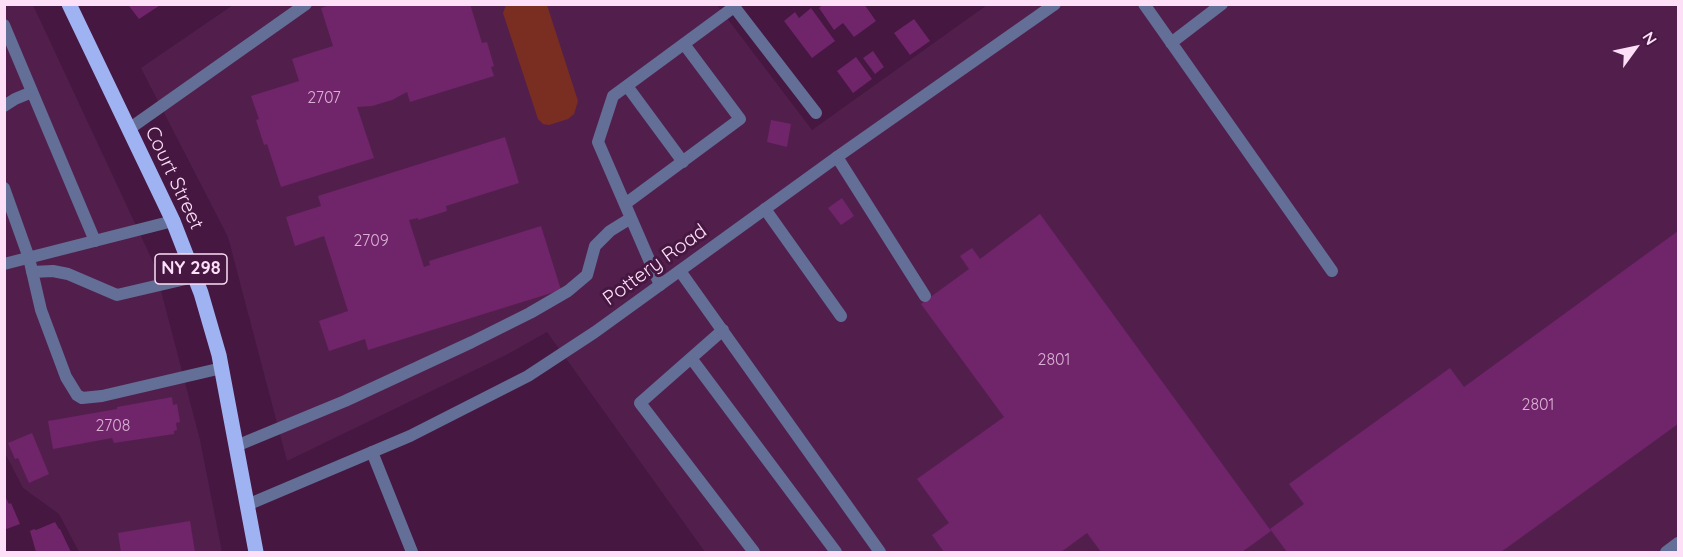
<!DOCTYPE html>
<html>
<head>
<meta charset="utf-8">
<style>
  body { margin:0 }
  #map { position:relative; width:1683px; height:557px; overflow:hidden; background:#451741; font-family:Quicksand,sans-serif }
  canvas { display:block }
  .frame { position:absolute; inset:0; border:6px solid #fde0f8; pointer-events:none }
  .north { position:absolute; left:1605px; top:18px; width:60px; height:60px; -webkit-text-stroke:4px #451741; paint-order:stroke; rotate:57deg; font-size:16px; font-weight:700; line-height:24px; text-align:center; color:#fde0f8 }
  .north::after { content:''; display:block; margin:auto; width:21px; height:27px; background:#fde0f8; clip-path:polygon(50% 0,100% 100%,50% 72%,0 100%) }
</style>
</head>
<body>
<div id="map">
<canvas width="1683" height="557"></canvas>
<div class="frame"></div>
<div class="north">N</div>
</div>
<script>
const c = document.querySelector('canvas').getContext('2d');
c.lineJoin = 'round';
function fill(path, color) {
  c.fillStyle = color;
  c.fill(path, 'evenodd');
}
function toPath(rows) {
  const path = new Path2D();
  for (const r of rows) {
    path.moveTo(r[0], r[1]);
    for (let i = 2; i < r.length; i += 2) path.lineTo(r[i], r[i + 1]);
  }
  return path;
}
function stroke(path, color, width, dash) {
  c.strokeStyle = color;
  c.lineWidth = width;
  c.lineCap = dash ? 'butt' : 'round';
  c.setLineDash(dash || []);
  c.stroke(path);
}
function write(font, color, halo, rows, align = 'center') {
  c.font = font + ' Quicksand,sans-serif';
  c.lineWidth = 6;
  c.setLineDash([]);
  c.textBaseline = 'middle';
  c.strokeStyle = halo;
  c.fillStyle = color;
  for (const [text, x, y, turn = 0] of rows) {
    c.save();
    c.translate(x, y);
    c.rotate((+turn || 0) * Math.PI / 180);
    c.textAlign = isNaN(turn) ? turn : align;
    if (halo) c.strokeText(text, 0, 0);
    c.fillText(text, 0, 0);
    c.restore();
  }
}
fill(toPath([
  [5,5,33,5,154,264,200,440,222,552,79,552,59,514,23,488,5,453],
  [233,5,717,5,812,130,987,5,1678,5,1678,552,705,552,547,332,506,355,287,461,228,237,141,68]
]), '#521f4d');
fill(toPath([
  [506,5,547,5,578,101,574,114,568,119,549,125,543,124,538,119,503,13]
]), '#7a2e22');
fill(toPath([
  [130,4,162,4,139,19,129,6],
  [333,4,470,4,482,43,487,42,494,66,491,67,494,76,410,102,407,92,392,100,372,106,357,107,374,158,281,187,267,144,264,145,256,120,259,119,251,96,299,81,292,59,333,46,321,8],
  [824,4,864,4,876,21,854,37,843,23,834,30,819,8],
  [811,8,835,41,812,58,784,21,795,12,799,18],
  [914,19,930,41,910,55,894,33],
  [873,51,884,67,875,74,863,58],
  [856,57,872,79,853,93,837,71],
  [771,120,791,124,787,147,767,142],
  [505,137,519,183,446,206,447,211,418,220,418,218,409,220,424,267,430,265,429,261,541,226,561,290,368,350,365,339,329,351,319,321,348,311,324,236,295,246,286,217,321,206,318,196],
  [842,198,854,216,841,225,828,208],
  [1040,214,1271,531,1242,552,1101,552,1087,533,1061,552,944,552,932,535,949,523,917,479,1004,417,921,304,969,269,960,256,972,248,980,259],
  [1678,231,1678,424,1501,552,1287,552,1270,529,1304,504,1289,484,1450,368,1464,387],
  [172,397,173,405,177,404,180,422,176,423,177,430,174,431,174,434,114,443,112,438,53,449,48,421,117,409,117,407],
  [32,433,49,474,29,483,18,458,15,459,8,443],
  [4,494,9,504,11,503,20,524,4,530],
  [190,521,195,552,121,552,118,533],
  [55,522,59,529,60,529,71,552,36,552,30,531,34,529,36,530]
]), '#70246a');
stroke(toPath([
  [1144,4,1332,271],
  [4,25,95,241],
  [1171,43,1222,4],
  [627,86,683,162],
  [4,106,15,99,32,92],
  [129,129,306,4],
  [837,157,925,296],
  [4,188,29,258,41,310,66,377,77,395,82,398,102,396,222,368],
  [625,204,740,119,684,44],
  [765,209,841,316],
  [680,271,880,552],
  [32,272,53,271,68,274,117,295,194,277],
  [660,285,598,142,613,96,734,7],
  [723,330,640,403,754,552],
  [691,358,836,552],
  [236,446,345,401,472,342,530,313,568,291,587,275,595,246,610,231,631,218],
  [372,452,412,552],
  [1666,552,1678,543]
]), '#636f96', 12);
stroke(toPath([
  [732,4,816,113],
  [4,264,173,221],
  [247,505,410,436,528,376,595,332,837,157,1055,4]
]), '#636f96', 12);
stroke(toPath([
  [69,4,173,221,201,293,219,355,256,552]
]), '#9fb2f2', 15);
write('16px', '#dab1d4', null, [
  ["2707",324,98],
  ["2709",371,241],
  ["2801",1054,360],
  ["2801",1538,405],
  ["2708",113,426]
]);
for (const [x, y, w] of [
  [191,269,72]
]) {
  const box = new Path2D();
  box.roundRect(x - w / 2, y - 15, w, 30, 4.5);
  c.fillStyle = '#451741';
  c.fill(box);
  stroke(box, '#fde0f8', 1.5);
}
write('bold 18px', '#fde0f8', null, [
  ["NY 298",191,269]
]);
write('20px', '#fde0f8', '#451741', [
  ["Court Street",174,178,65],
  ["Pottery Road",655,265,-36]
]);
</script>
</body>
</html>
